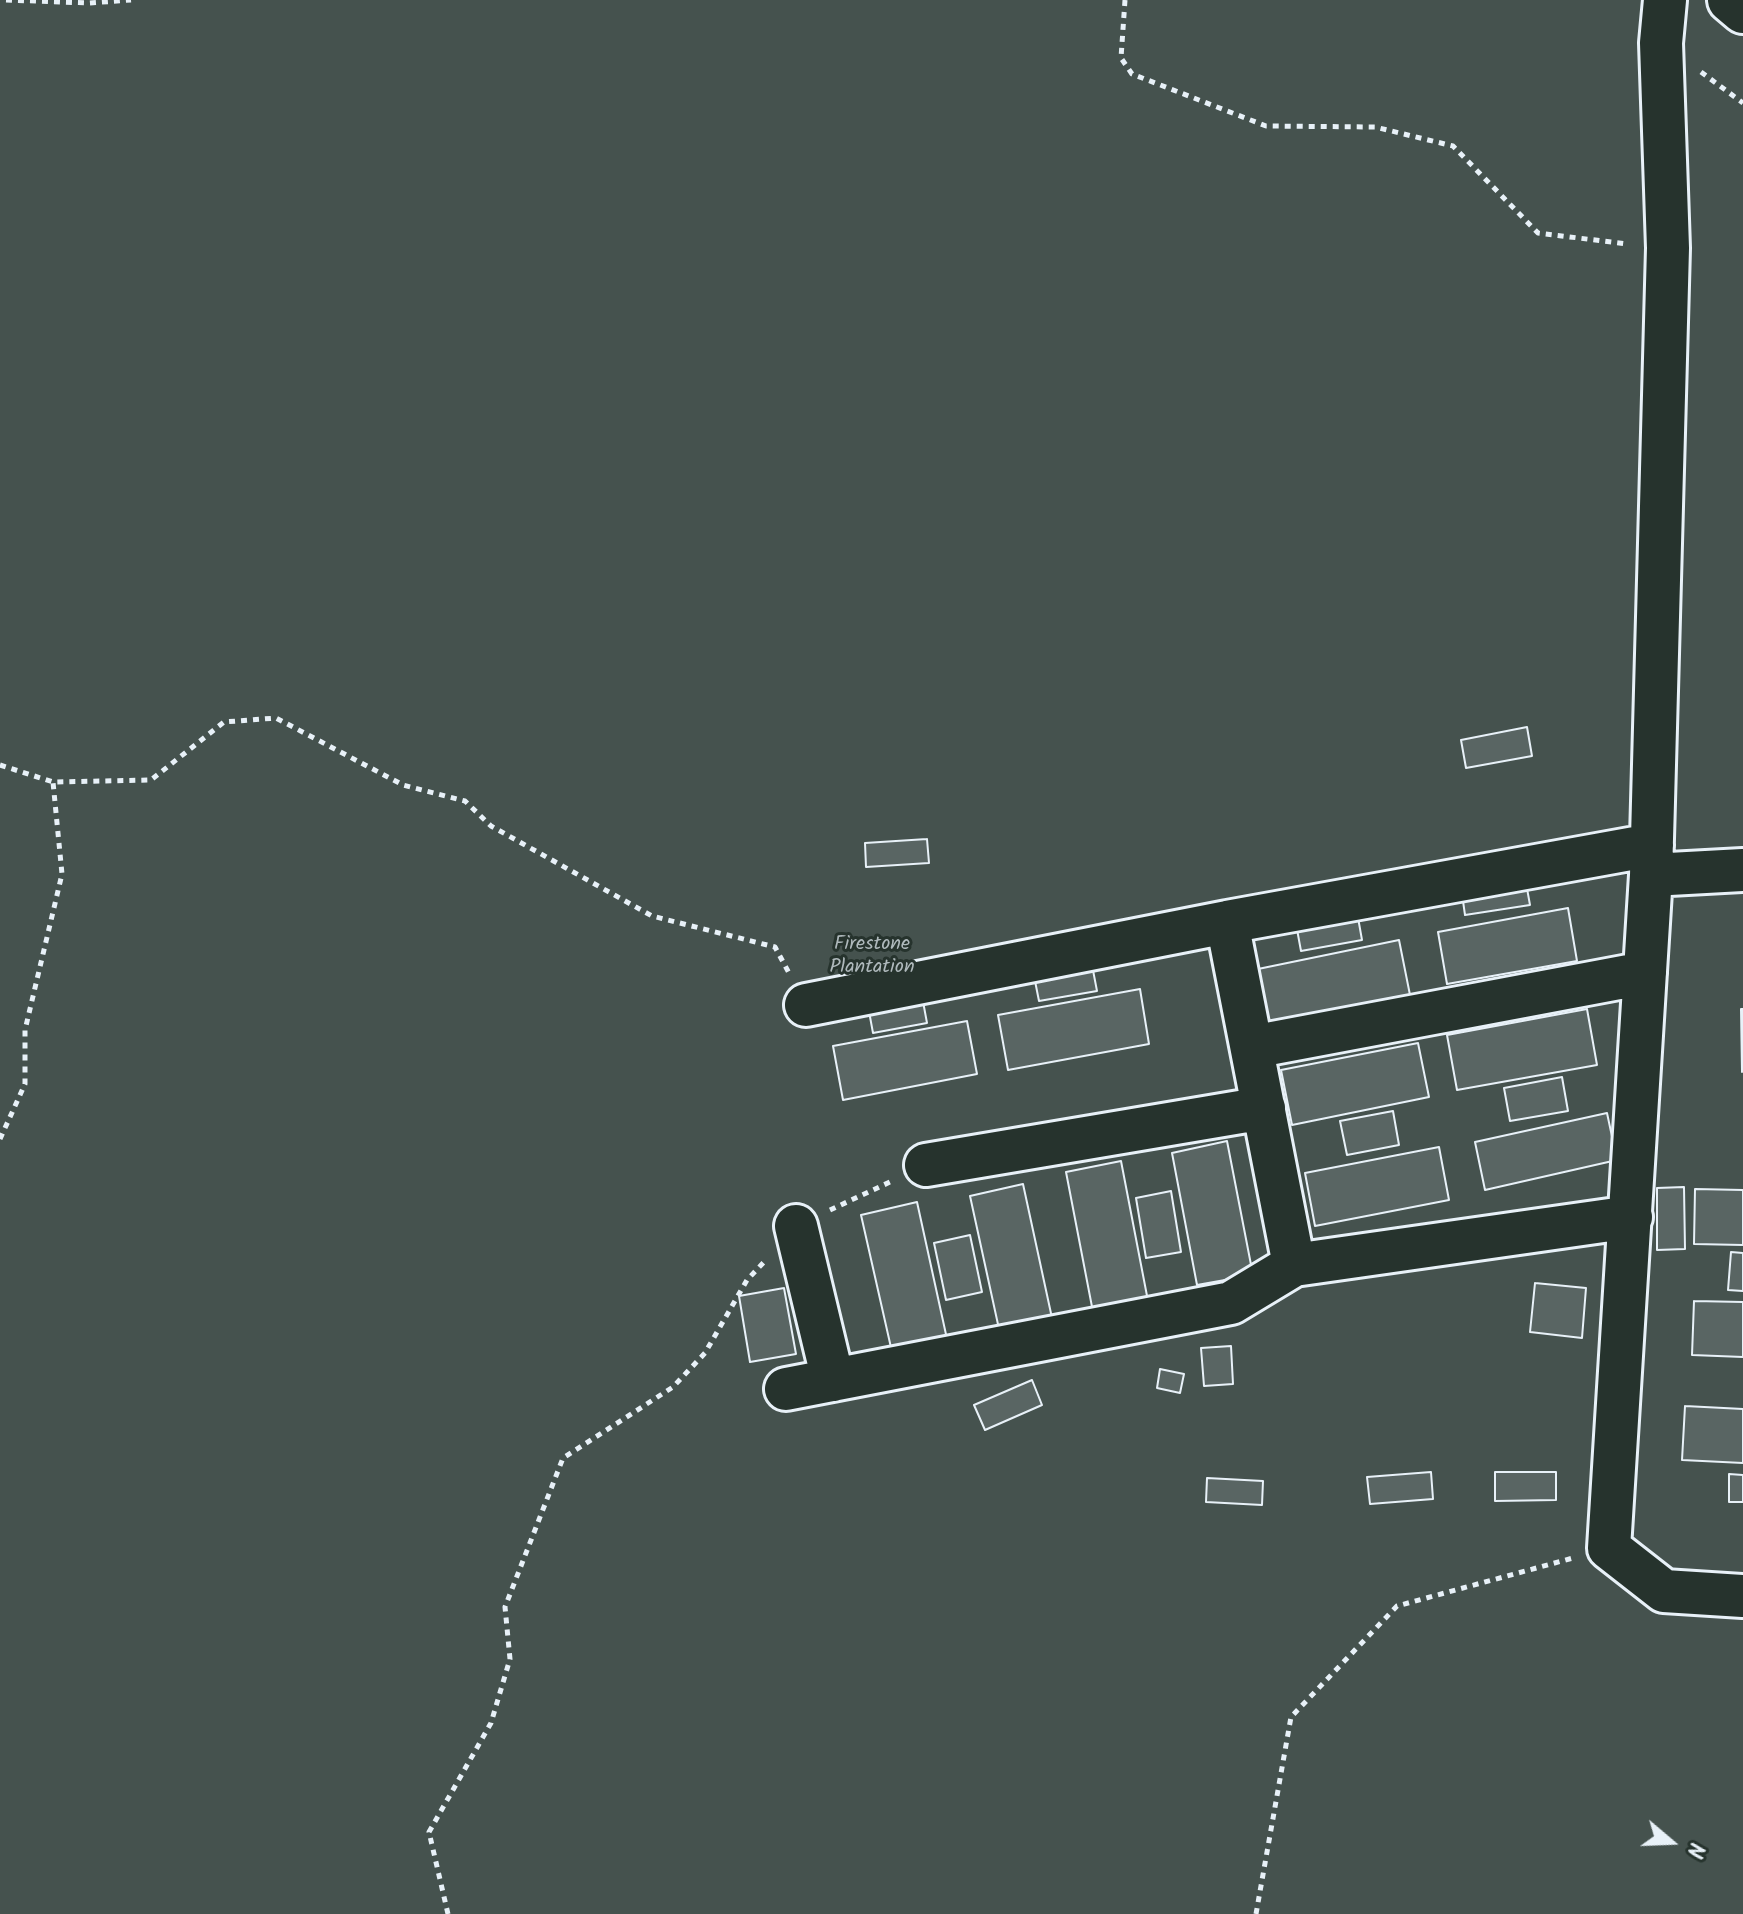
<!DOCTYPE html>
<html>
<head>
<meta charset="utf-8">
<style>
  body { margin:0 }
  #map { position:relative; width:1743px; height:1914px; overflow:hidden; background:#2e3b35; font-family:Kalam,sans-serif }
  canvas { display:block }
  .north { position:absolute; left:1631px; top:1802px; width:80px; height:80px; -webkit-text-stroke:6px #26332d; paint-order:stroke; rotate:109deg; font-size:22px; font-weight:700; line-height:32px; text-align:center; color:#e8f1f8 }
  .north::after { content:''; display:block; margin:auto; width:28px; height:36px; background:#e8f1f8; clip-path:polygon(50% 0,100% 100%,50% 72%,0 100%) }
</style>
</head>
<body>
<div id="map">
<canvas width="1743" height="1914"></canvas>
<div class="north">N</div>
</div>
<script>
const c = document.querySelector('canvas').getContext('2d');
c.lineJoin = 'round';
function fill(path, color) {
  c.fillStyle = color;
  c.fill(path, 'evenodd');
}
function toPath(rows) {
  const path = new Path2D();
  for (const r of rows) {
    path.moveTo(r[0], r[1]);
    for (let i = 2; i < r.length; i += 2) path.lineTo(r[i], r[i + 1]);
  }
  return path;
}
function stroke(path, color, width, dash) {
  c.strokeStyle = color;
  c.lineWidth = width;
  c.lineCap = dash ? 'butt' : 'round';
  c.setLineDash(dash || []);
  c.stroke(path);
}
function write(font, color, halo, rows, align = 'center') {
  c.font = font + ' Kalam,sans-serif';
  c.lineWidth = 6;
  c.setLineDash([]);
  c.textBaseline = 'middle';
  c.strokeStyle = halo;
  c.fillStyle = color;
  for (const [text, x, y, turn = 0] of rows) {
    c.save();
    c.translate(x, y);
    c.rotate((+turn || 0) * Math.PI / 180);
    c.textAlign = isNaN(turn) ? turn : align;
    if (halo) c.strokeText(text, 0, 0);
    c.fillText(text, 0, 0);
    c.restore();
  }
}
fill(toPath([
  [0,0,1743,0,1743,1914,0,1914]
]), '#45524e');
const building = toPath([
  [1527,727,1532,756,1466,768,1461,740,1527,727],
  [927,839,929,863,866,867,865,843,927,839],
  [1526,883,1530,905,1465,915,1462,894,1526,883],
  [1568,908,1577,961,1447,984,1438,932,1568,908],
  [1357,912,1362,940,1301,951,1296,924,1357,912],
  [1399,940,1410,995,1269,1025,1258,969,1399,940],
  [1092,965,1097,991,1039,1001,1034,976,1092,965],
  [1140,989,1149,1044,1008,1070,998,1015,1140,989],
  [922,996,927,1023,873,1033,868,1006,922,996],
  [1587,1009,1597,1065,1457,1090,1447,1035,1587,1009],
  [1741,1009,1743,1009,1742,1072,1741,1009],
  [967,1021,977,1074,843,1100,833,1046,967,1021],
  [1418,1043,1429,1097,1292,1125,1281,1070,1418,1043],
  [1562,1077,1568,1111,1510,1121,1504,1088,1562,1077],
  [1393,1111,1399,1145,1347,1155,1340,1121,1393,1111],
  [1607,1113,1617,1160,1485,1190,1475,1142,1607,1113],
  [1227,1141,1253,1275,1197,1285,1172,1153,1227,1141],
  [1439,1147,1449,1200,1315,1226,1305,1173,1439,1147],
  [1121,1161,1148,1301,1093,1312,1066,1172,1121,1161],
  [1023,1184,1052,1318,999,1329,970,1196,1023,1184],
  [1684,1187,1685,1249,1657,1250,1657,1188,1684,1187],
  [1695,1189,1743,1190,1743,1245,1694,1244,1695,1189],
  [1171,1191,1181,1252,1146,1258,1136,1198,1171,1191],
  [917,1202,947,1339,892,1352,861,1215,917,1202],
  [970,1235,982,1292,946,1300,934,1243,970,1235],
  [1731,1252,1743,1253,1743,1291,1728,1290,1731,1252],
  [1535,1283,1586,1288,1582,1338,1530,1332,1535,1283],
  [784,1288,796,1354,750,1362,739,1296,784,1288],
  [1694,1301,1743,1302,1743,1357,1692,1355,1694,1301],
  [1231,1346,1233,1384,1204,1386,1201,1348,1231,1346],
  [1160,1369,1184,1374,1180,1393,1157,1388,1160,1369],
  [1032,1380,1042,1405,985,1430,974,1405,1032,1380],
  [1685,1406,1743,1409,1743,1463,1682,1460,1685,1406],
  [1431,1472,1433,1499,1370,1504,1367,1477,1431,1472],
  [1495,1472,1556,1472,1556,1500,1495,1501,1495,1472],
  [1729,1474,1743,1475,1743,1502,1729,1502,1729,1474],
  [1207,1478,1263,1481,1262,1505,1206,1502,1207,1478]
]);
fill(building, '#596563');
stroke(building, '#e8f1f8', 2);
const street = toPath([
  [1665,0,1661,43,1668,248,1651,875,1609,1548,1664,1591,1743,1596],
  [1651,875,1743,870],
  [806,1005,1227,922],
  [1252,1047,1645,973],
  [926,1165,1264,1108],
  [796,1226,833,1380],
  [1294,1265,1227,922,1652,845],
  [786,1389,1231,1303,1294,1265,1631,1217]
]);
const primary = toPath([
  [1730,0,1743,11]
]);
stroke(street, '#e8f1f8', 48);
stroke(primary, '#e8f1f8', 50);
stroke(toPath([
  [6,0,89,3,131,0],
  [1125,0,1121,58,1132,74,1266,126,1375,127,1453,146,1538,233,1627,244],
  [1701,72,1743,103],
  [0,765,53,782,151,780,224,722,276,718,403,785,465,801,491,826,652,916,775,947,789,973],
  [0,1139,25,1084,25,1030,62,874,53,782],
  [830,1210,890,1182],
  [448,1914,429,1832,491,1723,510,1659,505,1607,563,1458,673,1387,705,1353,747,1280,764,1262],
  [1256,1914,1291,1717,1397,1606,1573,1558]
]), '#e8f1f8', 5, [6, 6]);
stroke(street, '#26332d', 42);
stroke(primary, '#26332d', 44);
write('20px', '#afb9bc', '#26332d', [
  ["Firestone",872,946],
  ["Plantation",872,969]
]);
</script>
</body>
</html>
